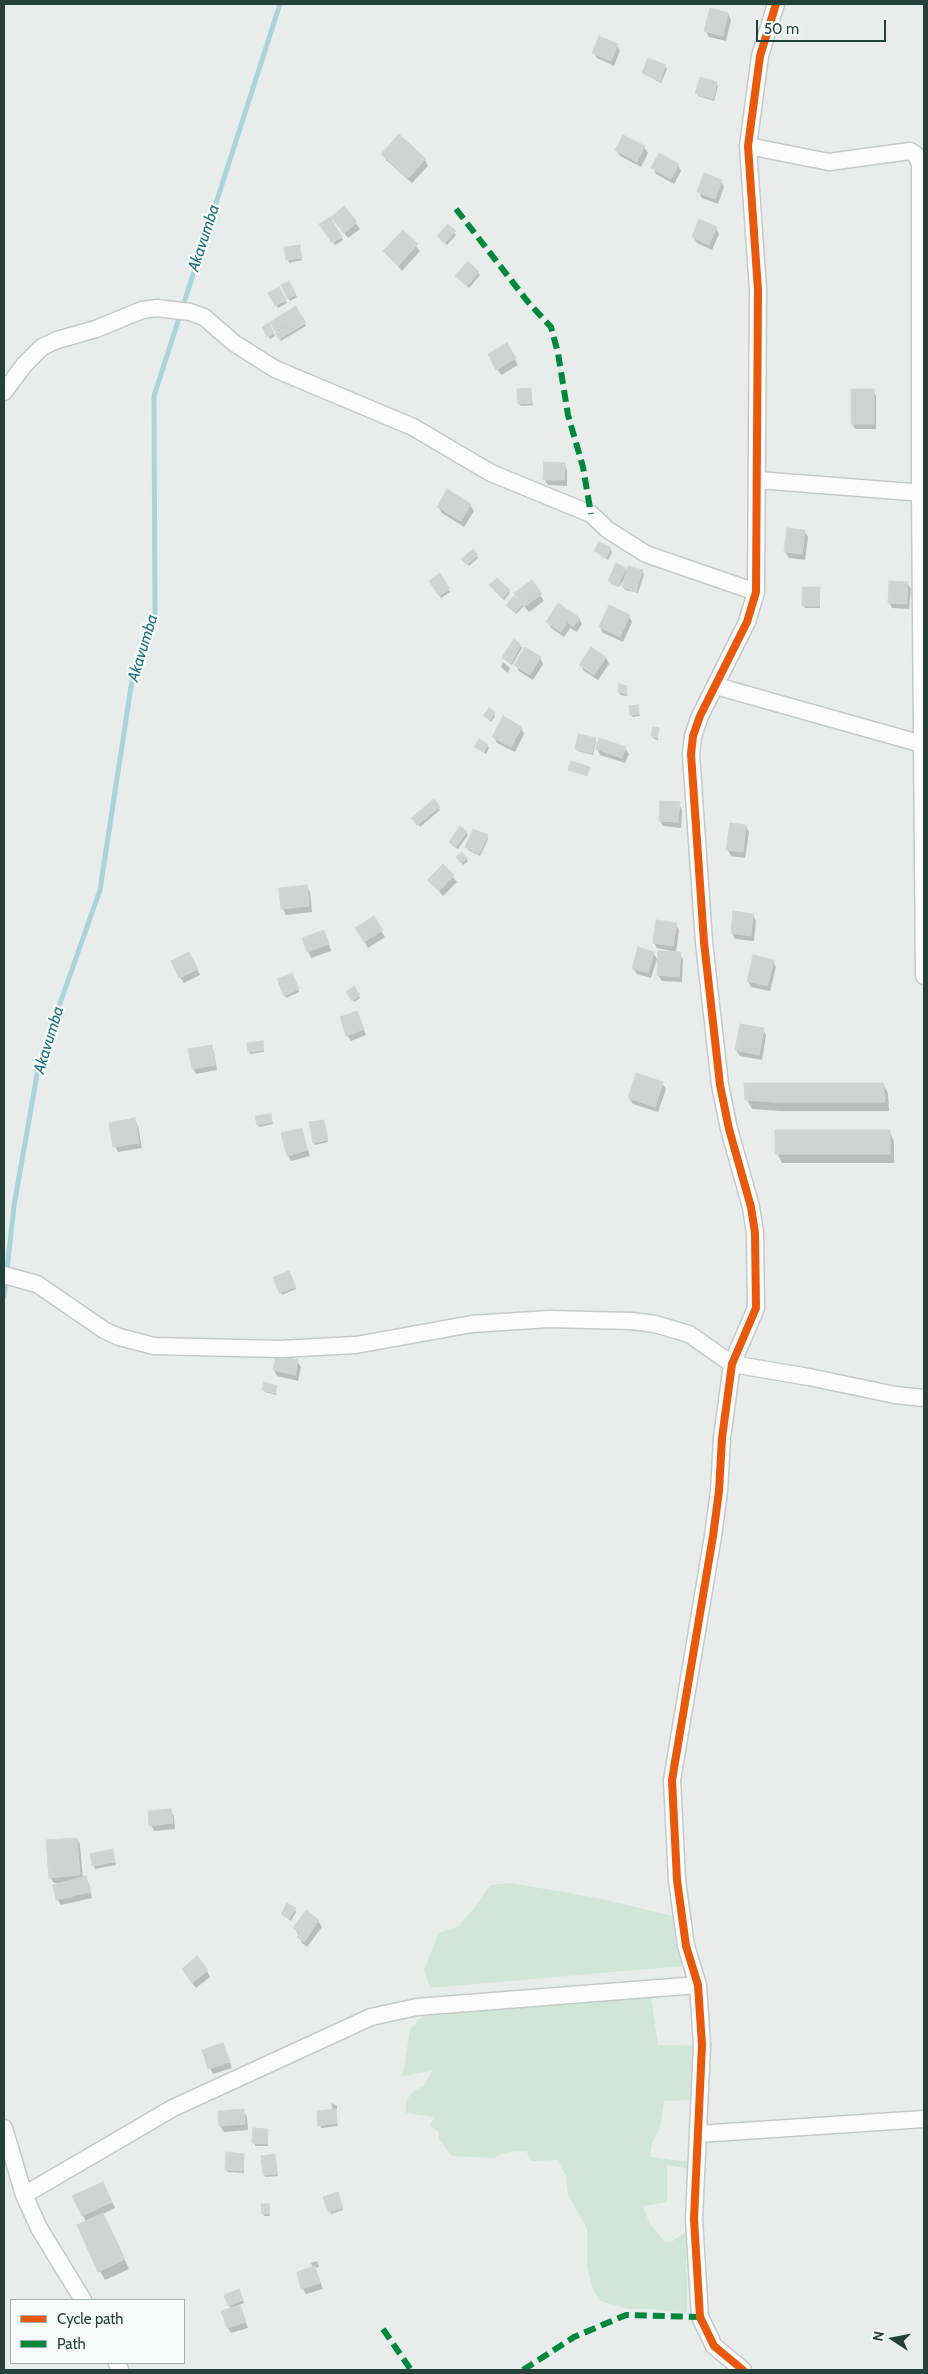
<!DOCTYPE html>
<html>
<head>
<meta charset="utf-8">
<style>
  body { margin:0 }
  #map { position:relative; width:928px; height:2374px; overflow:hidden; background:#e8edeb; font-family:Cabin,sans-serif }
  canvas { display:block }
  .frame { position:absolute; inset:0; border:5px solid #24423a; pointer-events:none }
  .legend { position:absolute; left:10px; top:2299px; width:175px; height:65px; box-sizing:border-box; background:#f7fbf9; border:1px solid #a3b1ad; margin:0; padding:6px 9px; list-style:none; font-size:15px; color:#24423a }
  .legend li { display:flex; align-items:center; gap:10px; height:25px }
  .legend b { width:25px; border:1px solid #a3b1ad }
  .north { position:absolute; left:868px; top:2314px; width:50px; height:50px; -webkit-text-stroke:4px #f7fbf9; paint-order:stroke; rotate:281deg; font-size:14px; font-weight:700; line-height:20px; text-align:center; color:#24423a }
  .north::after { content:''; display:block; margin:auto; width:18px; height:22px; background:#24423a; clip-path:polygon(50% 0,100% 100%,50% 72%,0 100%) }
  .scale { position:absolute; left:756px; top:20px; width:130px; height:22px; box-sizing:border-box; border:2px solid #24423a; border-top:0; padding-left:6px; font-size:15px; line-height:18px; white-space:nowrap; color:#24423a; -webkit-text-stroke:4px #f7fbf9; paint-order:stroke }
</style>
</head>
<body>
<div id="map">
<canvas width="928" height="2374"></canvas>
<div class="frame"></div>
<ul class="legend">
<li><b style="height:6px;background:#e8590c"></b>Cycle path</li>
<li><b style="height:6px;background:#00873e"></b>Path</li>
</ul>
<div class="north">N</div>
<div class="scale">50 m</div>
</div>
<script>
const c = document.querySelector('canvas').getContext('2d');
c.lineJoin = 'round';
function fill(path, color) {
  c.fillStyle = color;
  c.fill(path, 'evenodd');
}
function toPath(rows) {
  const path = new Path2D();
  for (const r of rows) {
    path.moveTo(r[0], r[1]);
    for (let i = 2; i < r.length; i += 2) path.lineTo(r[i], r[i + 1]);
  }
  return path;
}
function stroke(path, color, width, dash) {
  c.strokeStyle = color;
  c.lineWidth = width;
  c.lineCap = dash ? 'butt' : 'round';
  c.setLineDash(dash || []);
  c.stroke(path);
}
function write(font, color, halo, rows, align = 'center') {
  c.font = font + ' Cabin,sans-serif';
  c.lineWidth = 4.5;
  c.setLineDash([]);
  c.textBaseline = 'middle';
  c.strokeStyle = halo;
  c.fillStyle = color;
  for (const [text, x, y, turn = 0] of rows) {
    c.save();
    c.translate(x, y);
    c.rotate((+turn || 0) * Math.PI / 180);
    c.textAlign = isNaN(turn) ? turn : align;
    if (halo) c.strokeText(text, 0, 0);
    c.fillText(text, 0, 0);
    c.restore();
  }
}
fill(toPath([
  [511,1883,597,1898,673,1916,682,1966,430,1988,424,1970,439,1933,459,1926,475,1907,490,1885],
  [651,1997,658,2045,696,2046,691,2100,664,2101,660,2128,652,2143,650,2157,690,2162,691,2169,667,2165,667,2202,643,2206,650,2224,665,2242,671,2242,686,2232,687,2313,650,2309,629,2309,600,2301,593,2290,587,2267,587,2229,568,2194,566,2176,557,2160,532,2161,526,2151,508,2152,493,2158,452,2156,439,2139,439,2132,430,2126,434,2117,406,2113,406,2101,413,2091,424,2086,432,2071,403,2076,410,2029,426,2013]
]), '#d1e6d8');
fill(toPath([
  [728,14,731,20,726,41,709,37,706,31],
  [617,45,620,51,614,66,597,58,594,53],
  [665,66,667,69,661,83,643,73],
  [716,83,718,86,714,101,698,96,697,94],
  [644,147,648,153,641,167,620,156,616,150],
  [383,154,425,160,428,166,412,183,386,160],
  [678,165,681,171,674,184,656,174,653,168],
  [721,181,724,187,718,204,702,198,699,192],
  [344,208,360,229,348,238,336,223],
  [329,219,343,240,335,245,321,224],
  [448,226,456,235,447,245,440,239],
  [716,228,719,234,712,250,697,243,693,237],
  [403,232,420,251,402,271,384,251],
  [285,248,300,248,302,260,289,263],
  [468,263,480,275,469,288,458,278],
  [289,283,297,297,290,301,283,286],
  [279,289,287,303,278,308,270,294],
  [295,308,306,326,281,341,272,322],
  [269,325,275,336,270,339,264,327],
  [506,345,518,365,501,375,489,355],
  [530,389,533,405,521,406,519,404],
  [873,390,876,396,876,429,855,429,852,423],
  [564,464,567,470,567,486,548,485,544,479],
  [470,505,474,511,464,527,442,513,438,507],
  [804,531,808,537,805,560,789,558,785,552],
  [610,549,612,552,608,560,595,551],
  [477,556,478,558,469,566,464,562],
  [625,569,628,573,619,587,611,584,610,581],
  [642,571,644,574,638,593,625,590,623,587],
  [440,575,450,592,441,598,431,581],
  [531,582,544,601,529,612,524,606,516,614,509,607,514,598,523,605],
  [907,583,911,589,909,609,892,608,889,602],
  [492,588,509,591,510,593,504,600],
  [819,589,820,608,805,608,803,605],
  [629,616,632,622,623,642,603,633,600,627],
  [579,618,582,624,577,632,570,628,564,637,551,628,547,622],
  [520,645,522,648,512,665,505,660,503,657],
  [591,648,606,658,609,664,598,680,584,671,580,665],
  [540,658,543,664,533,680,519,671,516,665],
  [503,662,510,668,508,673,501,667],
  [626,687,627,696,620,695,619,692],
  [637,706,640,716,633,717,631,715],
  [494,713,495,716,491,722,485,716],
  [521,728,524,734,515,752,497,743,494,737],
  [658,729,658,740,654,739,652,736],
  [595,739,596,742,593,755,578,751,576,749],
  [480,740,489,748,486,754,476,747],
  [625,748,629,754,625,763,600,755,597,749],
  [679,804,682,810,681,828,663,826,660,820],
  [439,808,440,810,420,827,414,820],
  [746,826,749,832,745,858,731,856,728,850],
  [466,832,468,835,458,849,452,845,450,842],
  [487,836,488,839,480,856,468,850,466,847],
  [462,854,468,861,463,865,458,857],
  [443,865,457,882,443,896,429,880],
  [306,886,310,892,312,912,286,915,283,909],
  [753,915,756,921,754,941,735,939,732,933],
  [373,918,385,937,368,948,360,934],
  [676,924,679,930,676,952,657,948,654,943],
  [327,937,331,951,311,958,303,938],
  [659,952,680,954,683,960,682,982,662,981,658,975],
  [653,953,657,959,651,978,637,974,633,968],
  [192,960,200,975,184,983,180,977],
  [773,961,776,967,770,991,751,987,748,981],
  [293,977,299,992,286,998,285,995],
  [354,988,360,998,354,1002,348,992],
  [357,1012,366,1035,351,1041,347,1035],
  [763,1029,766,1035,762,1060,740,1056,736,1050],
  [262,1042,264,1052,250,1054,249,1051],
  [211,1046,214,1052,217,1070,196,1074,193,1068],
  [662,1083,666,1089,658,1112,633,1104,629,1098],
  [883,1084,888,1093,889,1111,781,1111,752,1109,747,1100],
  [270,1115,273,1124,259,1127,258,1124],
  [135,1120,138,1126,142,1148,118,1152,115,1146],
  [323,1121,328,1142,315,1145,314,1142],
  [301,1129,310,1156,291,1161,288,1155],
  [889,1131,894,1141,894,1163,782,1163,777,1153],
  [290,1275,296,1289,282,1295,275,1278],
  [297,1361,301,1367,298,1381,277,1376,274,1370],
  [276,1387,276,1395,265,1392,264,1390],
  [170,1810,174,1816,175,1829,154,1831,151,1825],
  [77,1839,80,1845,83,1878,85,1878,89,1884,92,1898,61,1905,57,1899,60,1883,54,1883,50,1877],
  [112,1851,116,1865,95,1869,91,1855],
  [295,1909,296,1912,291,1921,282,1914],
  [307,1912,318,1921,322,1927,307,1947,302,1943,295,1928],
  [207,1971,210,1977,196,1988,187,1976],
  [223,2044,232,2068,213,2074,210,2068],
  [331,2103,337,2106,337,2110,335,2110,338,2126,321,2128,320,2125,333,2110],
  [243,2111,247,2117,248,2130,224,2132,220,2126],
  [254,2129,267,2130,268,2146,255,2146],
  [244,2155,244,2173,228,2172,226,2170],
  [275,2156,278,2176,265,2177,264,2175],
  [106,2189,115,2208,103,2214,129,2269,105,2280,100,2271,86,2222,74,2197],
  [339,2196,343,2210,331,2214,325,2197],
  [269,2206,270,2216,264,2216,263,2213],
  [317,2261,319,2267,315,2268,323,2289,306,2294,302,2288,313,2268,311,2263],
  [240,2293,244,2303,239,2305,248,2328,231,2333,228,2328,231,2309,225,2296]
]), '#0003');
stroke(toPath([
  [4,1297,14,1206,39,1063,100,890,134,667,155,620,154,396,280,4]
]), '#a9d4db', 5);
const building = toPath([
  [710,8,728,13,723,36,704,31,710,8],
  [599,36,618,44,611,61,592,53,599,36],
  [648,58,666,65,660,81,642,73,648,58],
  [700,77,717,82,713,99,695,94,700,77],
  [399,134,426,159,408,178,381,154,399,134],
  [623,135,645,146,637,162,615,150,623,135],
  [659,153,679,164,671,179,651,168,659,153],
  [704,173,722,180,715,199,697,192,704,173],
  [344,206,357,222,344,233,331,217,344,206],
  [330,217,342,237,332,243,319,224,330,217],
  [699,219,717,227,709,245,692,237,699,219],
  [448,224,456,231,445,243,437,236,448,224],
  [403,230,418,244,398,266,383,251,403,230],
  [300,245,302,258,286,260,284,247,300,245],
  [468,261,479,272,467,286,455,276,468,261],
  [289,281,296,294,288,299,281,285,289,281],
  [279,287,286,300,275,306,268,293,279,287],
  [296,306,301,316,275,331,270,322,296,306],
  [302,316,306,323,279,339,275,333,302,316],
  [269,323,274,333,267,337,262,327,269,323],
  [507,343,516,358,496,370,488,354,507,343],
  [531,388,532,403,518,404,517,389,531,388],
  [851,389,874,389,874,424,851,424,851,389],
  [544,462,565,463,564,480,543,480,544,462],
  [447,489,471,504,461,521,437,507,447,489],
  [787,528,805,530,802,554,784,552,787,528],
  [599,542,611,548,606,558,594,551,599,542],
  [473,549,478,555,467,565,461,559,473,549],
  [616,563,626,568,618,586,608,581,616,563],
  [628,566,643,570,636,592,622,587,628,566],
  [440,573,450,589,439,596,429,581,440,573],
  [497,578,510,590,503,598,489,585,497,578],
  [532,580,542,594,524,607,514,593,532,580],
  [889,581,908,582,907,604,888,603,889,581],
  [803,587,820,587,819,606,802,606,803,587],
  [514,596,522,604,515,613,506,605,514,596],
  [558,603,580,618,573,627,567,622,561,632,546,622,558,603],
  [609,605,630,615,620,637,599,627,609,605],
  [514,639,521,645,511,663,502,657,514,639],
  [525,647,541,657,530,675,514,665,525,647],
  [591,647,606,657,594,675,579,665,591,647],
  [619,684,627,686,626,694,618,692,619,684],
  [638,705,639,714,630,715,629,706,638,705],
  [489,708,495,712,490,720,483,716,489,708],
  [503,716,522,727,511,747,492,737,503,716],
  [653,727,659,728,657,738,651,736,653,727],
  [578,734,596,738,592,753,575,749,578,734],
  [599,738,626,747,622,758,596,749,599,738],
  [479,739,488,744,484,752,474,747,479,739],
  [571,761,590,767,587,776,568,770,571,761],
  [434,799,440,807,417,825,411,818,434,799],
  [660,801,680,802,678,822,659,821,660,801],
  [730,823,746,825,743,852,726,850,730,823],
  [460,826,467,832,456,847,449,842,460,826],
  [473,829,488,835,479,854,465,847,473,829],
  [462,852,467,858,461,863,456,857,462,852],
  [443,864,454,875,439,891,427,880,443,864],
  [307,885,309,906,281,909,279,888,307,885],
  [733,911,753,914,751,936,731,933,733,911],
  [374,916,383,930,364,942,355,928,374,916],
  [656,920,677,923,673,946,653,943,656,920],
  [324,930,329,944,307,952,302,938,324,930],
  [638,947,654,952,648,973,632,968,638,947],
  [658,951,681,952,679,977,657,975,658,951],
  [189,952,198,969,179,978,171,961,189,952],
  [753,955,774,960,767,986,747,981,753,955],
  [292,973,299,989,284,996,277,979,292,973],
  [354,986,360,995,352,1001,346,992,354,986],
  [357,1011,364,1029,346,1036,340,1017,357,1011],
  [740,1024,764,1028,759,1055,735,1050,740,1024],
  [263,1041,264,1050,248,1052,247,1043,263,1041],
  [212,1045,215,1065,192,1069,188,1049,212,1045],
  [636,1073,663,1082,655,1107,628,1098,636,1073],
  [744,1083,883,1083,885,1102,775,1102,745,1100,744,1083],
  [271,1114,272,1122,257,1125,255,1116,271,1114],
  [135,1118,139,1143,113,1147,109,1123,135,1118],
  [324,1120,328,1140,313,1143,309,1122,324,1120],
  [302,1128,307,1150,287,1156,281,1133,302,1128],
  [775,1130,890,1130,890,1154,775,1154,775,1130],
  [289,1271,296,1287,279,1293,273,1277,289,1271],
  [276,1355,298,1360,295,1375,273,1370,276,1355],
  [264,1382,277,1386,275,1393,262,1390,264,1382],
  [171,1809,173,1823,149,1826,148,1811,171,1809],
  [77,1838,80,1875,49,1878,46,1840,77,1838],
  [113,1849,115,1862,92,1866,90,1854,113,1849],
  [86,1876,90,1892,56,1900,53,1885,86,1876],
  [287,1903,296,1908,289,1919,281,1914,287,1903],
  [306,1910,319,1920,304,1942,297,1937,300,1933,293,1928,306,1910],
  [197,1956,208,1970,192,1983,182,1969,197,1956],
  [223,2043,230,2062,208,2069,202,2050,223,2043],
  [244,2109,245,2124,219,2126,218,2111,244,2109],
  [336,2109,337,2123,318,2126,317,2111,336,2109],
  [253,2128,268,2129,267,2144,252,2143,253,2128],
  [226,2152,244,2154,243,2171,225,2170,226,2152],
  [275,2154,277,2174,263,2175,261,2156,275,2154],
  [103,2182,112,2202,82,2216,72,2196,103,2182],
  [338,2192,343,2208,328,2212,323,2197,338,2192],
  [261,2204,269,2204,270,2213,262,2214,261,2204],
  [103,2213,125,2259,98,2272,77,2225,103,2213],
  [315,2266,320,2283,301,2289,297,2272,315,2266],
  [239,2289,243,2300,228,2306,224,2295,239,2289],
  [240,2305,246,2322,227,2328,221,2311,240,2305]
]);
fill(building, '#cfd4d2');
stroke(building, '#d1d6d4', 1);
const minor = toPath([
  [748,146,829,162,910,151,916,155,920,164,920,494,924,976],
  [4,392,24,365,42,347,57,340,96,329,142,310,157,308,190,312,204,317,234,343,275,369,413,427,491,473,591,514,608,530,646,554,756,592],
  [758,480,924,493],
  [716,686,922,744],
  [4,1275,37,1284,104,1330,119,1337,154,1346,280,1349,356,1345,472,1324,549,1319,632,1321,655,1324,689,1334,732,1364,809,1377,895,1395,924,1398],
  [4,2128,24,2195,39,2228,83,2300],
  [698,2134,924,2119],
  [24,2195,173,2108,371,2017,417,2007,698,1985],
  [117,2363,120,2370],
  [743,2370,714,2346,700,2317,694,2219,702,2045,698,1985,686,1946,677,1880,672,1780,713,1536,719,1491,722,1438,732,1364,756,1308,755,1233,751,1207,729,1129,720,1085,704,942,691,754,693,736,700,716,747,622,756,592,758,290,748,146,760,56,776,4]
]);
stroke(minor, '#c5cac8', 19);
stroke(minor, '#fcfcfc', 16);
stroke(toPath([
  [456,209,528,302,551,327,558,353,568,415,583,467,591,514],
  [383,2329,411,2370],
  [523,2370,574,2337,626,2315,700,2317]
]), '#00873e', 6, [12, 6]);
stroke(toPath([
  [743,2370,714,2346,700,2317,694,2219,702,2045,698,1985,686,1946,677,1880,672,1780,713,1536,719,1491,722,1438,732,1364,756,1308,755,1233,751,1207,729,1129,720,1085,704,942,691,754,693,736,700,716,747,622,756,592,758,290,748,146,760,56,776,4]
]), '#e8590c', 8);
write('italic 16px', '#1c6f80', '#f7fbf9', [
  ["Akavumba",204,238,-72],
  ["Akavumba",143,648,-73],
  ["Akavumba",49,1040,-73]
]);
</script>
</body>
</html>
